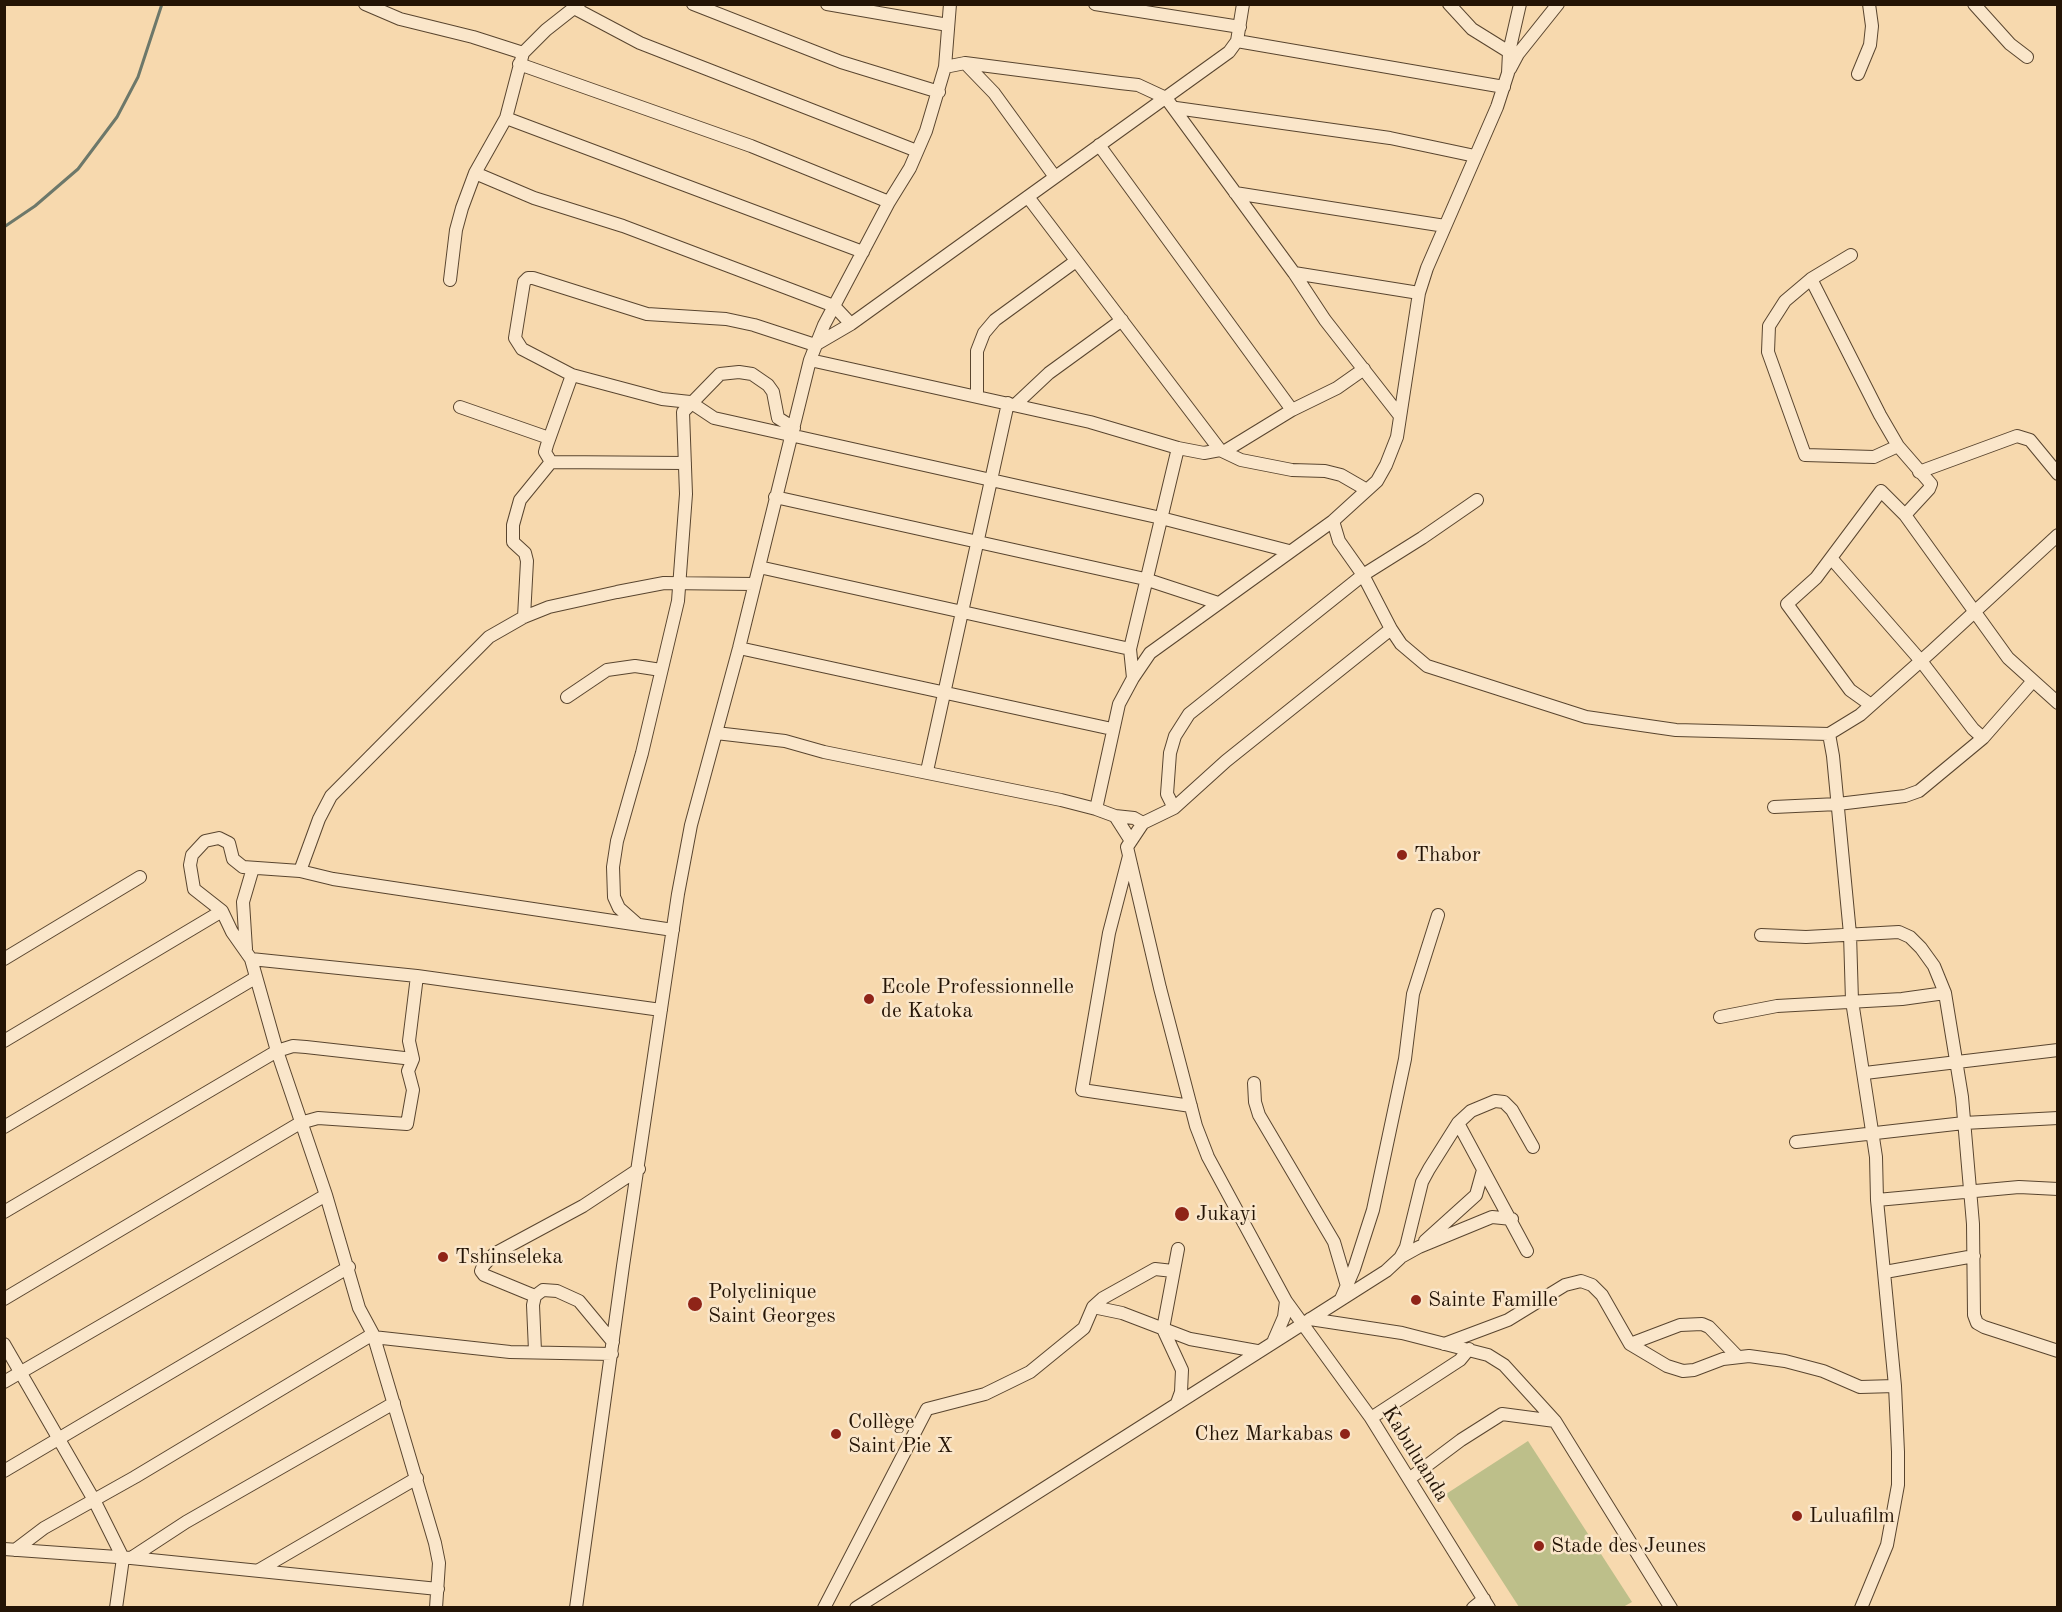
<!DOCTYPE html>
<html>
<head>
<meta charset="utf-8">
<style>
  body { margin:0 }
  #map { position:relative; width:2062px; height:1612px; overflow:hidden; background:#f7d9ae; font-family:"Old Standard TT",serif }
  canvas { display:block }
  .frame { position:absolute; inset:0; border:6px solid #241405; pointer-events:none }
</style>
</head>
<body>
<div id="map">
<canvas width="2062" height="1612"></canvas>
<div class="frame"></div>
</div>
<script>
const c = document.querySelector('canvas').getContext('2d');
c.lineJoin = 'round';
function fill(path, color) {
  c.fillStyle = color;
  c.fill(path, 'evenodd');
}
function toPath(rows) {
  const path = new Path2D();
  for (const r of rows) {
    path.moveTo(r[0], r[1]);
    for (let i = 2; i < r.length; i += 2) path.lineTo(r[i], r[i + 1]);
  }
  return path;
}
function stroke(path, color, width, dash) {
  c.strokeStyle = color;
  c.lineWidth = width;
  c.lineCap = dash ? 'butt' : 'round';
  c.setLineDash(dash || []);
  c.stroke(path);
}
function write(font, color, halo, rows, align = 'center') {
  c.font = font + ' "Old Standard TT",serif';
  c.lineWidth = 5;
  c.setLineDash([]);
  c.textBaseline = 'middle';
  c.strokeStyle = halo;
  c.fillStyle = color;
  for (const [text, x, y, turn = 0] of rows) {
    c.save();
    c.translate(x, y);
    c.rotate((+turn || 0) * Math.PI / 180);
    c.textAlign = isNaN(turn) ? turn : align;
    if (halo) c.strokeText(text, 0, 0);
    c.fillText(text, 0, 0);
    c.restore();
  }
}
fill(toPath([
  [1528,1441,1632,1602,1623,1607,1519,1607,1446,1494]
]), '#bdbf8a');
stroke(toPath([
  [4,227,35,206,78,169,117,117,138,77,162,4]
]), '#6d786a', 3);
const minor = toPath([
  [365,4,400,19,473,37,523,53],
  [693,4,841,62,939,92],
  [827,4,948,25],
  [1095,4,1240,27],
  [1243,4,1237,41,1229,52,851,324,815,345,754,325,726,319,647,314,533,278,528,278,524,282,515,338,522,349,572,375,662,399,690,402,714,418,1161,518,1289,551],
  [1449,4,1472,29,1509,52],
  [1974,4,2010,44,2027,57],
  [574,8,640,43,917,151],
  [1237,41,1504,87],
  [965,63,994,93,1055,177],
  [519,64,751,146,889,202],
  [945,67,965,63,1120,83,1138,85,1166,98,1294,273,1325,320,1400,416],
  [1510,69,1518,54,1558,4],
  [1858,74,1870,45,1872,26,1869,4],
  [1176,108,1390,138,1475,156],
  [506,118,863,252],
  [1099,145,1292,410],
  [475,173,534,198,623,226,834,306,851,324],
  [1235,193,1445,226],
  [1028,197,1220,450],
  [1851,255,1811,279,1785,301,1769,326,1768,352,1805,455,1874,457,1898,446],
  [1294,273,1419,293],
  [1811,279,1880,415,1898,446,1931,484,1929,489,1905,515],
  [450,280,456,230,462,208,475,173,506,118,523,53,546,30,579,4],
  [810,360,1090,422,1178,448,1204,453,1220,450,1241,460,1292,470,1325,471,1341,475,1367,490],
  [977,397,977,351,984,333,995,320,1076,261],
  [1016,404,1049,373,1122,320],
  [460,407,549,438],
  [1225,451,1292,410,1337,388,1364,369],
  [551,462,685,463],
  [1919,472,2017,436,2030,440,2058,474],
  [775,497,1145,579,1218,603],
  [1333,521,1339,541,1363,575,1391,629],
  [1831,558,1921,661,1973,729,1983,738],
  [759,567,1130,649],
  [524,617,527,561,525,553,513,542,513,525,520,500,551,462,545,452,547,445,572,375],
  [739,648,1112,729],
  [1133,678,1150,653,1333,521,1377,481,1386,465,1397,437,1419,293,1427,268,1497,107,1508,73,1509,52,1520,4],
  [567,697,607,670,635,666,661,670],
  [1871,705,1850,690,1787,604,1816,578,1881,491,1905,515,2008,658,2058,703],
  [716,733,785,741,824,752,1061,800,1096,809,1115,816,1134,818,1143,823],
  [1829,734,1833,756,1850,934,1852,1001,1876,1157,1877,1200,1895,1386,1898,1452,1898,1485,1887,1545,1861,1608],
  [927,771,1008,403],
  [1774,807,1838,804,1905,796,1919,791,1983,738,2032,682],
  [1174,808,1167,794,1170,753,1175,736,1189,714,1363,575,1422,538,1477,500],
  [1096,809,1119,704,1133,678,1130,649,1178,448],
  [1115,816,1131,841],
  [1129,856,1109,933,1082,1090,1191,1106],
  [300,871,319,819,331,796,489,637,524,617,549,607,617,592,664,583,754,584],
  [636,923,619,908,614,897,613,867,617,841,642,753,678,601,686,494,683,412,720,374,739,372,752,374,768,385,773,392,778,418,794,428],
  [1761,935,1806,937,1899,932,1910,937,1921,948,1934,966,1945,993,1962,1097,1973,1224,1974,1315,1977,1323,1984,1327,2058,1351],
  [246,949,243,902,253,868],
  [4,959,140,877],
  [251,959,417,976,661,1010],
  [1720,1017,1777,1006,1902,999,1945,993],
  [4,1041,222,911],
  [1865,1073,2058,1050],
  [1254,1083,1255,1102,1259,1115,1334,1242,1347,1286],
  [1458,1123,1527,1251],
  [4,1127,255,978],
  [1796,1142,1964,1123,2058,1118],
  [1877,1200,2019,1187,2058,1189],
  [4,1212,277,1051,293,1046,306,1047,413,1059],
  [1425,1241,1476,1195,1483,1170],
  [1401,1257,1419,1247,1492,1217,1512,1219],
  [1885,1272,1974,1256],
  [535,1296,484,1275,481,1271,483,1266,494,1254,583,1206,639,1169],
  [4,1299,300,1123,318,1118,407,1124,413,1090,408,1071,413,1059,409,1041,417,976],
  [1341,1299,1354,1269,1373,1210,1405,1059,1413,994,1438,915],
  [1093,1307,1122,1313,1190,1339,1257,1351],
  [1310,1319,1402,1333,1488,1355,1504,1365,1555,1421,1671,1608],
  [373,1337,510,1352,612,1354],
  [1274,1340,1284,1317,1286,1301],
  [4,1344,94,1500,123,1558,116,1608],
  [1444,1344,1508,1320,1565,1285,1581,1281,1592,1285,1602,1295,1630,1344,1667,1366,1683,1371,1694,1370,1723,1359,1749,1356,1785,1361,1823,1371,1860,1387,1895,1386],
  [1630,1344,1680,1325,1702,1324,1709,1327,1737,1356],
  [535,1351,533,1305,535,1296,543,1290,557,1291,579,1301,613,1342],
  [4,1382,326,1195],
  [1177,1403,1181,1392,1182,1370,1163,1329,1178,1249],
  [1371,1418,1460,1360,1469,1349],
  [4,1471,349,1267],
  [1409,1479,1461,1440,1502,1414,1555,1421],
  [4,1549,131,1558,438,1589],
  [15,1550,44,1528,135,1477,373,1334],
  [131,1558,186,1522,394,1403],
  [259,1570,417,1478],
  [436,1608,439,1563,435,1543,373,1334,359,1308,326,1195,277,1051,251,959,232,932,222,911,194,889,190,865,192,855,205,841,219,838,229,843,233,859,243,867,300,871,333,879,673,930],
  [576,1608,623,1266,678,894,691,825,739,648,810,360,824,325,889,202,910,168,926,131,945,67,950,4],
  [824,1608,927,1409,985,1394,1030,1372,1084,1328,1093,1307,1103,1298,1155,1269,1173,1271],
  [856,1608,1386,1271,1400,1258,1406,1247,1422,1182,1429,1169,1458,1123,1471,1111,1495,1101,1504,1102,1512,1110,1533,1147],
  [1473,1608,1484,1599],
  [1489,1608,1371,1418,1286,1301,1208,1157,1196,1126,1160,988,1127,847,1143,823,1174,808,1226,761,1391,629,1401,644,1427,666,1586,717,1676,730,1829,734,1860,715,1932,651,2058,535]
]);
stroke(minor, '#59452f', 14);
stroke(minor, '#fae6ca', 12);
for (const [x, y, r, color] of [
  [1402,855,6,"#8f2418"],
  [869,999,6,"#8f2418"],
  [1182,1214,8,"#8f2418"],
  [443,1257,6,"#8f2418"],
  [1416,1300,6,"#8f2418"],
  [695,1304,8,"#8f2418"],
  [836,1434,6,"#8f2418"],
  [1345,1434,6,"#8f2418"],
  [1797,1516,6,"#8f2418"],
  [1539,1546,6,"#8f2418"]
]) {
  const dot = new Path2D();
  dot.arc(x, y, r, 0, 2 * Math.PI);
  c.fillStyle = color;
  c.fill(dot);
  stroke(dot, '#fae6ca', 2);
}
write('21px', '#241405', '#fae6ca', [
  ["Thabor",1414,855],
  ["Ecole Professionnelle",881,987],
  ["de Katoka",881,1011],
  ["Jukayi",1196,1214],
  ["Tshinseleka",455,1257],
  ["Polyclinique",708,1292],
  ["Saint Georges",708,1316],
  ["Sainte Famille",1428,1300],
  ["Collège",848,1422],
  ["Saint Pie X",848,1446],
  ["Chez Markabas",1333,1434,"right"],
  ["Luluafilm",1809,1516],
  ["Stade des Jeunes",1551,1546]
], 'left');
write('21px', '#241405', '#fae6ca', [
  ["Kabuluanda",1415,1454,58]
]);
</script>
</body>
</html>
